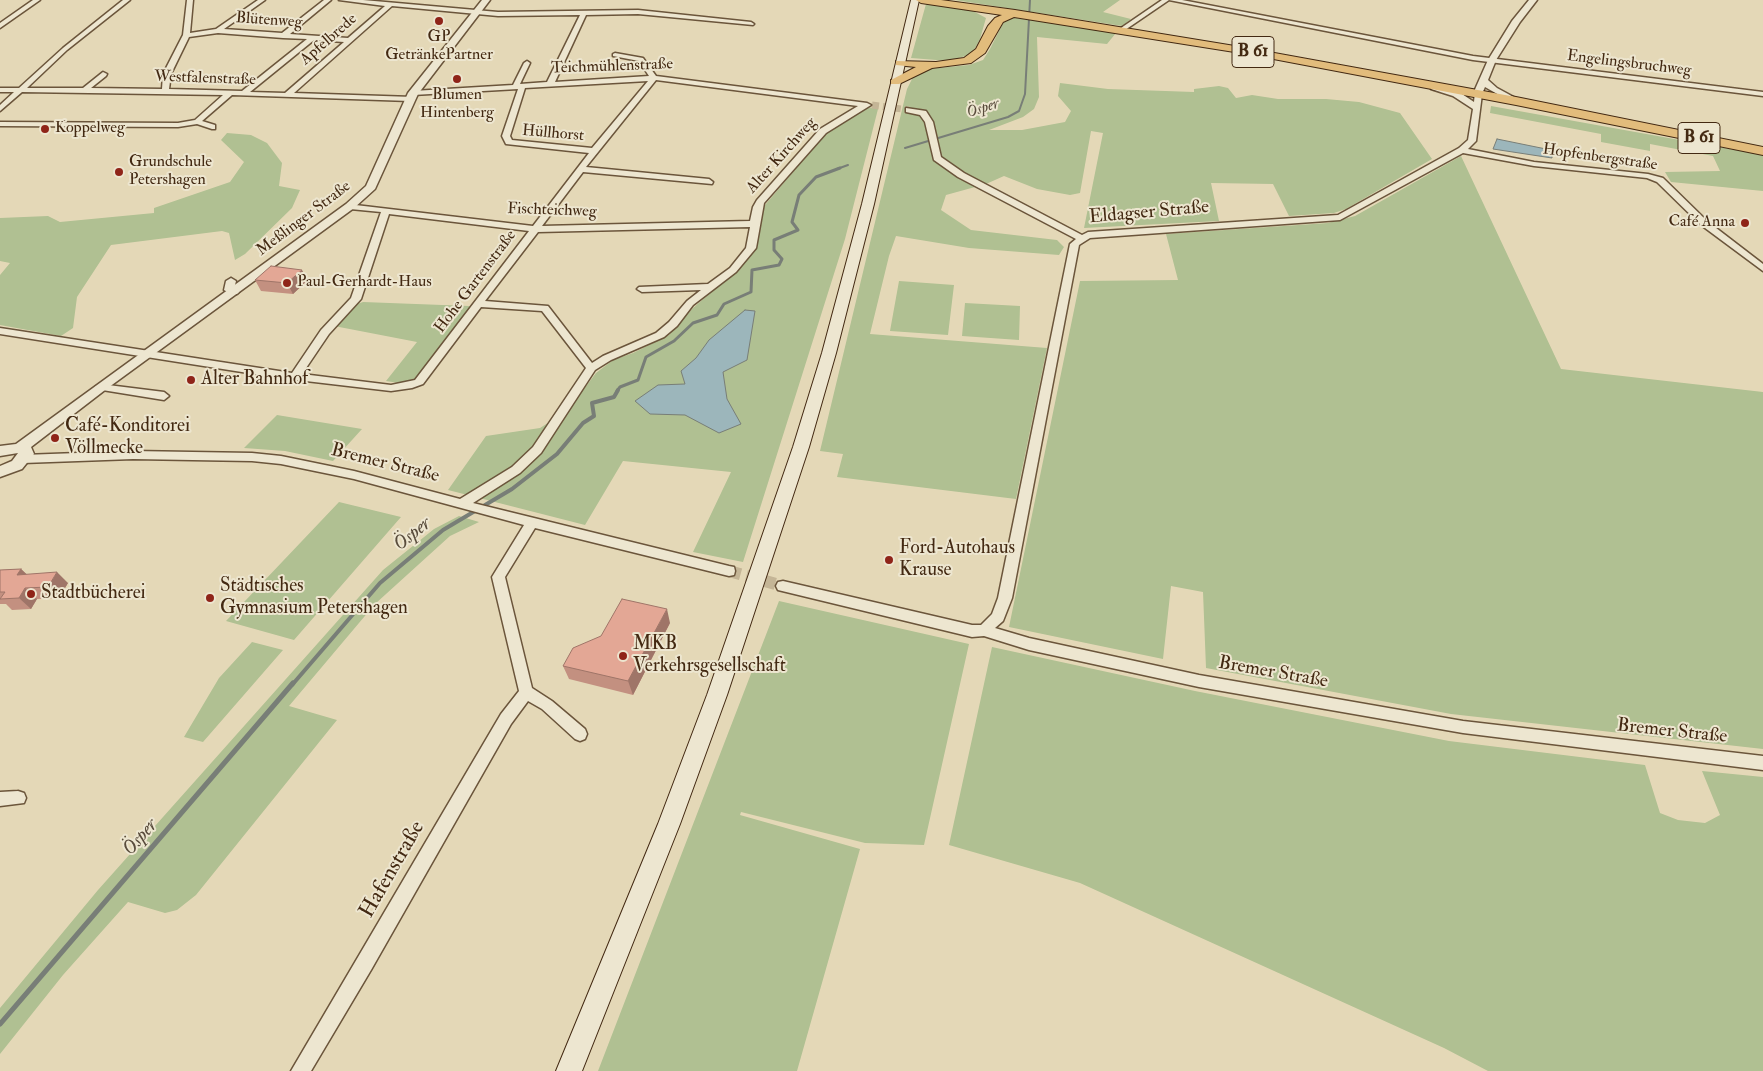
<!DOCTYPE html>
<html>
<head>
<meta charset="utf-8">
<style>
  body { margin:0 }
  canvas { display:block; background:#e4d8b7 }
</style>
</head>
<body>
<canvas width="1763" height="1071"></canvas>
<script>
const c = document.querySelector('canvas').getContext('2d');
c.lineJoin = 'round';
function fill(path, color) {
  c.fillStyle = color;
  c.fill(path, 'evenodd');
}
function toPath(rows) {
  const path = new Path2D();
  for (const r of rows) {
    path.moveTo(r[0], r[1]);
    for (let i = 2; i < r.length; i += 2) path.lineTo(r[i], r[i + 1]);
  }
  return path;
}
function stroke(path, color, width, dash) {
  c.strokeStyle = color;
  c.lineWidth = width;
  c.lineCap = dash ? 'butt' : 'round';
  c.setLineDash(dash || []);
  c.stroke(path);
}
function write(font, color, halo, rows, align = 'center') {
  c.font = font + ' "IM FELL Double Pica",serif';
  c.lineWidth = 4;
  c.setLineDash([]);
  c.textBaseline = 'middle';
  c.strokeStyle = halo;
  c.fillStyle = color;
  for (const [text, x, y, turn = 0] of rows) {
    c.save();
    c.translate(x, y);
    c.rotate((+turn || 0) * Math.PI / 180);
    c.textAlign = isNaN(turn) ? turn : align;
    if (halo) c.strokeText(text, 0, 0);
    c.fillText(text, 0, 0);
    c.restore();
  }
}
fill(toPath([
  [955,0,1120,0,1103,12,1131,19,1122,26],
  [926,4,973,11,986,18,980,39,972,54,949,61,911,58],
  [1010,17,1116,33,1107,44,1037,37,1039,97,1034,109,1023,117,989,130,1022,130,1065,122,1071,111,1058,96,1060,83,1108,89,1194,92,1194,89,1219,86,1228,88,1236,98,1252,95,1278,99,1326,99,1359,102,1400,113,1432,159,1346,209,1334,213,1289,216,1273,184,1211,183,1219,221,1084,228,1103,133,1091,131,1080,193,1070,195,1037,189,1004,176,986,184,946,195,941,210,971,230,1057,240,1064,247,1059,255,969,248,896,236,889,256,870,334,1047,348,1016,499,837,477,843,454,820,451,907,89,913,77,928,69,969,65,983,60,990,49,1004,21],
  [1491,106,1763,155,1763,191,1671,182,1665,172,1720,171,1713,156,1650,144,1650,151,1601,142,1601,134,1490,113],
  [868,107,878,109,845,239,743,562,693,552,731,472,623,461,585,525,448,490,486,436,540,428,568,410,596,373,613,360,633,353,669,335,693,308,739,268,765,205,827,132],
  [227,133,251,135,267,143,282,163,279,186,300,190,292,208,245,254,235,260,229,233,222,231,111,245,77,297,73,328,61,336,0,325,0,275,10,263,0,261,0,218,48,216,60,222,154,213,154,208,230,182,244,162,221,140],
  [1461,156,1561,369,1763,392,1763,749,1451,714,1206,668,1203,592,1171,586,1163,659,1009,627,1080,281,1178,280,1166,234,1328,223,1355,216],
  [899,281,954,285,948,335,890,331],
  [363,302,469,306,471,308,416,380,405,384,386,381,417,342,334,326,354,305],
  [965,303,1020,306,1019,340,962,336],
  [277,415,362,429,333,461,285,451,244,448],
  [339,502,401,517,294,640,226,621],
  [459,516,479,522,450,536,375,604,289,706,337,720,196,895,177,910,165,913,128,902,63,975,0,1054,0,1008,98,890,383,570,434,529],
  [779,601,969,644,924,845,865,843,741,812,740,815,860,849,797,1071,598,1071],
  [252,642,283,650,203,742,184,737,219,678],
  [992,647,1195,691,1449,741,1645,765,1660,813,1678,820,1705,823,1720,815,1702,771,1763,777,1763,1071,1488,1071,1444,1048,1080,883,949,845]
]), '#b0c092');
const water = toPath([
  [1497,139,1546,149,1552,154,1552,158,1493,149,1497,139],
  [745,310,755,311,747,360,723,372,727,399,741,424,719,433,685,415,650,414,635,401,658,385,685,384,681,371,696,358,709,340,745,310]
]);
fill(water, '#9cb6bb');
stroke(water, '#787e77', 1);
stroke(toPath([
  [905,148,1008,117,1019,111,1025,94,1030,0],
  [837,169,848,165]
]), '#787e77', 2);
stroke(toPath([
  [617,391,620,387,638,380,646,357,674,341,693,323,717,315,724,304,751,292,752,270,779,265,782,259,774,250,774,240,798,230,792,222,799,195,816,177,840,168]
]), '#787e77', 3);
stroke(toPath([
  [292,685,380,583,443,530,512,489,557,454,583,423,594,416,592,403,614,397,618,390]
]), '#787e77', 4);
stroke(toPath([
  [0,1024,293,683]
]), '#787e77', 5);
stroke(toPath([
  [872,105,909,110]
]), '#c4b596', 7, [7, 4]);
stroke(toPath([
  [729,571,783,586]
]), '#c4b596', 12, [12, 6]);
const minor = toPath([
  [33,0,40,0,0,28,0,23,33,0],
  [123,0,130,0,67,50,27,88,83,88,103,72,107,74,106,76,91,88,162,89,163,74,183,35,187,0,193,0,190,33,216,29,258,0,265,0,224,29,282,33,324,0,331,0,290,34,348,38,385,6,339,0,363,0,498,12,638,10,751,22,754,24,753,25,638,14,586,15,555,82,649,76,639,61,613,56,613,54,615,53,643,58,656,76,867,103,871,105,826,133,764,203,756,248,736,272,693,305,677,326,664,337,611,360,595,370,541,453,520,473,473,503,729,566,734,567,735,571,734,575,729,576,535,528,505,577,532,688,552,701,585,729,587,734,585,739,580,741,575,739,542,709,528,701,511,724,371,970,311,1071,291,1071,501,714,519,691,492,577,524,525,354,479,281,464,252,461,133,459,23,463,17,459,23,455,133,451,252,453,281,456,354,471,460,499,512,467,533,447,586,368,542,311,481,307,423,384,412,388,391,391,280,378,0,334,0,328,292,373,321,330,351,298,381,212,350,209,346,206,347,204,533,226,589,153,506,144,502,136,518,89,413,95,409,93,413,91,513,85,524,63,527,61,530,63,520,84,547,82,580,15,498,16,392,6,294,93,413,97,414,99,410,101,232,95,202,121,215,125,215,129,212,129,197,124,178,127,0,126,0,122,178,123,195,120,223,95,22,92,0,111,0,105,14,92,0,92,0,88,19,88,63,48,123,0],
  [218,33,283,38,307,39,242,91,169,89,171,74,189,37,218,33],
  [314,40,344,42,285,93,250,92,314,40],
  [656,80,858,106,820,129,757,200,753,207,750,221,542,226,583,172,712,184,713,182,709,179,586,167,656,80],
  [648,81,592,148,512,140,510,136,525,88,648,81],
  [389,214,529,231,415,380,391,385,302,374,329,334,361,299,389,214],
  [750,227,746,248,730,268,708,284,639,287,637,289,642,292,701,290,687,301,669,322,656,333,603,356,592,363,548,306,485,301,538,232,750,227],
  [1162,0,1182,0,1473,56,1763,92,1763,96,1473,60,1169,0,1125,30,1121,30,1121,28,1162,0],
  [1431,85,1459,92,1474,102,1475,92,1482,94,1476,141,1468,149,1534,162,1648,174,1663,178,1707,221,1763,264,1763,271,1701,225,1657,182,1647,178,1534,166,1463,153,1340,220,1090,238,1079,245,1012,598,1003,621,995,628,1029,638,1199,675,1463,721,1763,756,1763,770,1463,733,1199,687,1029,650,984,636,972,637,778,590,776,586,778,582,783,581,972,625,981,625,992,614,998,598,1070,244,1076,239,958,177,934,160,925,122,920,115,906,112,906,108,926,111,933,122,941,157,964,173,1082,235,1088,232,1338,215,1459,148,1468,140,1473,109,1453,96,1431,89,1431,85],
  [231,278,236,281,234,289,239,292,237,294,231,294,224,290,226,281,231,278],
  [100,384,164,392,169,396,164,400,96,389,95,387,100,384],
  [18,791,24,793,26,798,24,803,0,806,0,792,18,791]
]);
const tertiary = toPath([
  [482,0,490,0,418,94,375,189,354,208,105,390,31,447,34,454,22,469,0,477,0,466,12,461,18,453,0,456,0,446,16,444,346,204,366,186,408,93,482,0],
  [1529,0,1537,0,1520,22,1496,60,1488,80,1497,88,1521,101,1513,103,1485,87,1481,96,1475,96,1473,94,1488,60,1512,21,1529,0]
]);
const secondary = toPath([
  [911,0,919,0,874,204,836,353,809,447,727,695,680,824,582,1071,556,1071,658,824,707,695,793,447,822,353,862,204,911,0]
]);
const primary = toPath([
  [916,0,941,0,1015,10,1247,48,1516,97,1763,147,1763,155,1516,105,1247,54,1014,17,1003,22,985,53,971,63,932,68,899,84,891,84,891,80,916,67,896,65,896,61,936,62,964,58,976,49,988,26,995,18,1002,15,921,3,916,0]
]);
stroke(minor, '#6b553b', 3);
stroke(tertiary, '#6b553b', 3);
stroke(secondary, '#432912', 2);
stroke(primary, '#432912', 2);
fill(minor, '#ede6d0');
fill(tertiary, '#ede6d0');
fill(secondary, '#ede6d0');
fill(primary, '#e2bc7c');
fill(toPath([
  [255,280,308,280,293,294,261,291],
  [21,569,27,575,68,583,59,598,37,599,31,609,12,610,6,604,0,604,0,570],
  [670,623,633,695,569,679,563,666]
]), '#c39080');
fill(toPath([
  [302,270,308,280,293,294,287,283],
  [21,569,33,580,17,575],
  [57,572,68,583,59,598,48,587],
  [25,588,37,599,31,609,19,598],
  [667,609,670,623,633,695,628,681]
]), '#9f7568');
const building = toPath([
  [271,266,302,270,287,283,255,280,271,266],
  [21,569,17,575,57,572,48,587,25,588,19,598,0,599,5,592,0,592,0,570,21,569],
  [622,599,667,609,628,681,563,666,573,648,601,636,622,599]
]);
fill(building, '#e3a795');
stroke(building, '#9f7568', 1);
for (const [x, y, r, color] of [
  [439,21,5,"#8f2418"],
  [457,79,5,"#8f2418"],
  [45,129,5,"#8f2418"],
  [119,172,5,"#8f2418"],
  [1745,223,5,"#8f2418"],
  [287,283,5,"#8f2418"],
  [191,380,5,"#8f2418"],
  [55,438,5,"#8f2418"],
  [889,560,5,"#8f2418"],
  [31,594,5,"#8f2418"],
  [210,598,5,"#8f2418"],
  [623,656,5,"#8f2418"]
]) {
  const dot = new Path2D();
  dot.arc(x, y, r, 0, 2 * Math.PI);
  c.fillStyle = color;
  c.fill(dot);
  stroke(dot, '#ede6d0', 2);
}
write('16px', '#432912', '#ede6d0', [
  ["Blütenweg",269,21,4],
  ["Apfelbrede",329,40,-41],
  ["Engelingsbruchweg",1629,64,7],
  ["Teichmühlenstraße",612,67,-2],
  ["Westfalenstraße",205,79,2],
  ["Hüllhorst",553,134,5],
  ["Alter Kirchweg",782,156,-48],
  ["Hopfenbergstraße",1600,158,8],
  ["Fischteichweg",552,211,2],
  ["Meßlinger Straße",304,219,-37],
  ["Hohe Gartenstraße",476,282,-53]
]);
write('16px', '#432912', '#ede6d0', [
  ["GP",439,38,"center"],
  ["GetränkePartner",439,56,"center"],
  ["Blumen",457,96,"center"],
  ["Hintenberg",457,114,"center"],
  ["Koppelweg",55,129],
  ["Grundschule",129,163],
  ["Petershagen",129,181],
  ["Café Anna",1735,223,"right"],
  ["Paul-Gerhardt-Haus",297,283]
], 'left');
write('italic 16px', '#594c3c', '#ede6d0', [
  ["Ösper",983,109,-18]
]);
for (const [x, y, w] of [
  [1253,52,42],
  [1699,138,42]
]) {
  const box = new Path2D();
  box.roundRect(x - w / 2, y - 15.5, w, 31, 4);
  c.fillStyle = '#ede6d0';
  c.fill(box);
  stroke(box, '#432912', 1);
}
write('bold 18px', '#432912', null, [
  ["B 61",1253,52],
  ["B 61",1699,138]
]);
write('19px', '#432912', '#ede6d0', [
  ["Eldagser Straße",1149,213,-5],
  ["Bremer Straße",385,464,14],
  ["Bremer Straße",1273,673,10],
  ["Bremer Straße",1672,732,6]
]);
write('19px', '#432912', '#ede6d0', [
  ["Alter Bahnhof",201,380],
  ["Café-Konditorei",65,427],
  ["Völlmecke",65,449],
  ["Ford-Autohaus",899,549],
  ["Krause",899,571],
  ["Städtisches",220,587],
  ["Gymnasium Petershagen",220,609],
  ["Stadtbücherei",41,594],
  ["MKB",633,645],
  ["Verkehrsgesellschaft",633,667]
], 'left');
write('italic 20px', '#594c3c', '#ede6d0', [
  ["Ösper",413,535,-39],
  ["Ösper",141,838,-49]
]);
write('22px', '#432912', '#ede6d0', [
  ["Hafenstraße",393,870,-60]
]);
</script>
</body>
</html>
